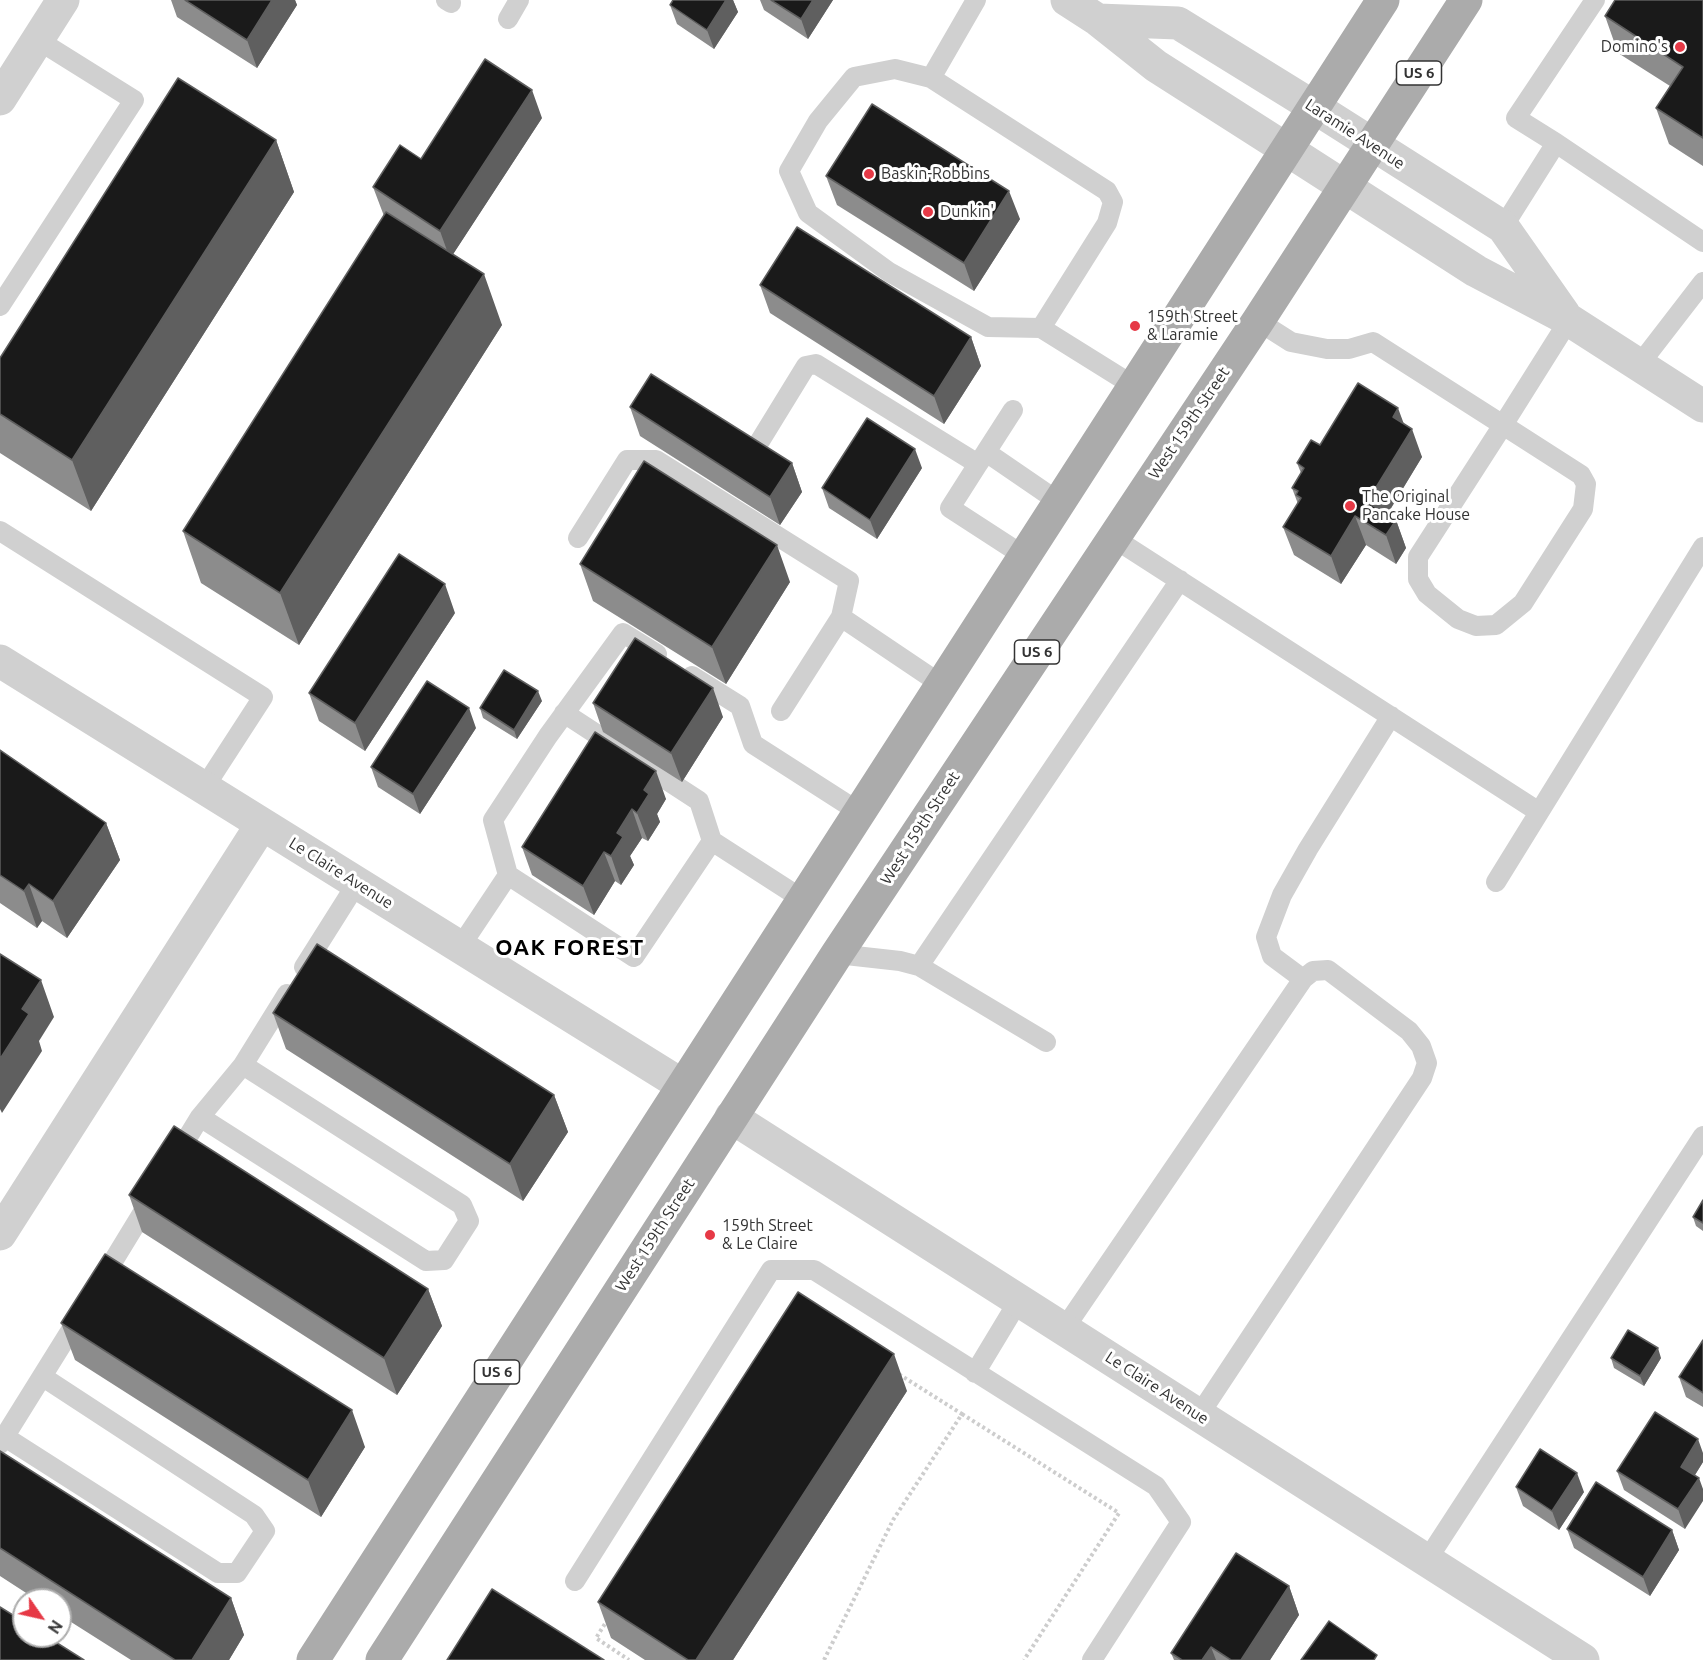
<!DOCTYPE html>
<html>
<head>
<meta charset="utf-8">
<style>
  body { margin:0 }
  #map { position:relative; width:1703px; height:1660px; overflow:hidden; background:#fff; font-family:Ubuntu,sans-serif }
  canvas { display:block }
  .north { position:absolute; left:12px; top:1588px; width:60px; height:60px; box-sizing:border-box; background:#fff; border:2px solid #adadad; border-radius:50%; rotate:124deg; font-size:16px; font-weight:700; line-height:24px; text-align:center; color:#333 }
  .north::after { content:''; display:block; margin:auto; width:21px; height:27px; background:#e63946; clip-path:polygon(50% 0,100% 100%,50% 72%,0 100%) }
</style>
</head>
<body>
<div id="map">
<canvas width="1703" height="1660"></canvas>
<div class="north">N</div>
</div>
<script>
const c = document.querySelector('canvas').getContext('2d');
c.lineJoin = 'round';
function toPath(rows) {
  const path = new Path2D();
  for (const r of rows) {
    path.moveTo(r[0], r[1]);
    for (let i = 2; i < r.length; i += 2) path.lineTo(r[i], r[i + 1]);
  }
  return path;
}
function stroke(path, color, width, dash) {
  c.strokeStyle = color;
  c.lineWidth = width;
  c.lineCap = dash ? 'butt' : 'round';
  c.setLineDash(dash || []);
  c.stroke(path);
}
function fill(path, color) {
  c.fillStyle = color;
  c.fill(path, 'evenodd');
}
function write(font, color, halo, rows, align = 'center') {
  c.font = font + ' Ubuntu,sans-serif';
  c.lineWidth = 6;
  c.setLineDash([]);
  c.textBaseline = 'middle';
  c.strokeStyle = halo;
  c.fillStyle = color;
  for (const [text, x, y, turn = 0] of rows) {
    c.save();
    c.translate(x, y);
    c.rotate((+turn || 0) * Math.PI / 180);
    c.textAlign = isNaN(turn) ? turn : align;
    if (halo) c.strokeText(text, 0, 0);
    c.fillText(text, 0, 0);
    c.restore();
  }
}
stroke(toPath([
  [962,1414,1119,1513,1024,1660],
  [608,1619,596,1638,629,1660],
  [824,1660,893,1520,962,1414,897,1373]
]), '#cdcdcd', 4, [3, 3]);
stroke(toPath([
  [446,0,451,3],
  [976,0,931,78,1107,191,1113,202,1107,223,1041,328,1134,386],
  [508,19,519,0],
  [931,78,895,69,854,77,818,121,789,171,808,213,889,272,988,327,1041,328],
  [1556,143,1703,242],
  [1503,227,1556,143,1516,118,1595,0],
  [0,306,134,100,38,40],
  [1258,321,1291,342,1327,349,1349,349,1373,342,1503,425,1581,475,1586,484,1583,509,1523,603,1496,625,1476,626,1458,619,1427,594,1418,579,1418,557,1503,425,1569,320],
  [1639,365,1703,282],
  [986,452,1013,410],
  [752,454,806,366,816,364,978,464,950,508,1024,556],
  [978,464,986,452,1059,502],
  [0,531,263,697,204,788],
  [1112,537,1539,812],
  [578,538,627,460,656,460,849,581,841,617,942,685],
  [692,676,740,706,753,744,859,812],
  [781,711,841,617],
  [564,713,699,801,712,841],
  [508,875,634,957,712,841,802,899],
  [1496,882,1703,547],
  [460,947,508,875,493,820,548,736,623,633,657,654],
  [837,954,900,961,919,966,1046,1042],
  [919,966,1180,580],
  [304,967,357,883],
  [1303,979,1272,956,1266,937,1282,895,1308,849,1391,716],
  [200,1117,426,1261,444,1260,469,1221,462,1205,243,1065],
  [175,1158,200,1117,243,1065,287,994],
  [101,1281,151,1199],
  [1064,1329,1303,979,1313,971,1328,970,1409,1031,1421,1046,1427,1063,1422,1078,1199,1415],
  [975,1373,1019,1300],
  [5,1437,218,1573,237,1573,265,1531,254,1515,43,1377],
  [0,1444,79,1317],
  [1427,1560,1703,1136],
  [575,1581,771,1270,814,1270,1156,1486,1181,1522,1092,1660]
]), '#d0d0d0', 20);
stroke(toPath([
  [1067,0,1098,20,1156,66,1286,149],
  [1098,20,1178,23,1314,107],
  [0,99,63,0],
  [0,661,682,1085],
  [731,1117,1583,1660],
  [0,1234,262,824]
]), '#d0d0d0', 33);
stroke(toPath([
  [1314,107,1503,227,1564,314],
  [1286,149,1476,271,1569,320,1703,406]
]), '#d0d0d0', 33);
stroke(toPath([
  [313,1660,1383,0],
  [382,1660,837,954,1258,321,1466,0]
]), '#ababab', 33);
fill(toPath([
  [171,0,295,0,297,5,257,68,177,17],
  [673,0,733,0,738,12,714,49,677,24,670,5],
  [760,0,833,0,808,39,764,10],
  [1703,0,1703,166,1669,144,1656,108,1670,86,1618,53,1605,16],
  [542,118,453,254,502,325,299,645,201,583,183,531,384,216,373,187,421,159],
  [276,140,294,192,91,511,0,453,0,358],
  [826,176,1020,219,974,291,837,205],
  [760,285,971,337,981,366,944,424,770,313],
  [630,407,792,463,802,492,780,525,640,436],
  [1404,424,1422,457,1387,515,1396,520,1406,548,1396,564,1366,545,1341,584,1294,555,1283,527,1298,504,1292,488,1301,473,1297,463,1320,445],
  [922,468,877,539,829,508,822,488],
  [580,564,790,582,726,684,593,601],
  [455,613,365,751,319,721,309,693],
  [542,701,517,739,483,718,480,708],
  [593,703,723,717,682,782,603,732],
  [476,728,420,814,378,787,371,767],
  [595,732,666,799,657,814,660,822,648,841,642,838,630,856,634,865,621,885,615,881,594,915,532,875,522,847],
  [0,750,106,823,120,860,67,938,42,921,37,928,0,903],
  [273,1013,554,1095,568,1132,523,1201,286,1049],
  [129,1195,428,1289,442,1326,397,1395,142,1232],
  [1703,1200,1703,1231,1696,1226,1693,1217],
  [61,1323,365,1447,321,1517,75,1360],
  [1703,1340,1703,1407,1686,1397,1679,1377],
  [1611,1358,1661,1358,1644,1386,1614,1368],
  [907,1391,733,1660,645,1660,611,1638,598,1602],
  [0,1451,231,1598,244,1635,229,1660,131,1660,60,1615,60,1600,37,1600,0,1576],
  [1703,1462,1695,1475,1685,1529,1624,1490,1617,1471],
  [1516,1487,1584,1492,1559,1530,1523,1506],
  [1567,1529,1672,1530,1679,1550,1650,1596,1574,1548],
  [1289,1586,1299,1615,1270,1660,1174,1660,1171,1653]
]), '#8c8c8c');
fill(toPath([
  [272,0,295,0,297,5,257,68,247,40],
  [726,0,733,0,738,12,714,49,707,30],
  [813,0,833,0,808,39,801,19],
  [532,90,542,118,450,259,440,231],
  [276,140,294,192,91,511,72,460],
  [1009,191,1020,219,974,291,964,263],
  [484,274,502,325,299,645,280,593],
  [971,337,981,366,944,424,934,396],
  [1398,408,1408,435,1412,429,1422,457,1377,531,1367,502,1393,417],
  [915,449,922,468,877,539,870,520],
  [792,463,802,492,780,525,770,497],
  [1355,516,1366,545,1341,584,1331,556],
  [1396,520,1406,548,1396,564,1386,535],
  [777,545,790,582,726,684,712,647],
  [445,584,455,613,365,751,355,723],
  [713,688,723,717,682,782,671,753],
  [538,691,542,701,517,739,514,730],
  [469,708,476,728,420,814,413,794],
  [656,771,666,799,657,814,660,822,648,841,637,813,644,790],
  [632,809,642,838,630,856,634,865,621,885,611,856,617,833],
  [106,823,120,860,67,938,53,901],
  [604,852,615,881,594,915,583,886],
  [29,884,42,921,37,928,24,891],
  [41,980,54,1017,39,1041,42,1051,2,1113,0,1109,0,1059,22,1009],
  [554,1095,568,1132,523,1201,510,1164],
  [428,1289,442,1326,397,1395,384,1358],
  [1658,1348,1661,1358,1644,1386,1640,1376],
  [894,1354,907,1391,733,1660,696,1660],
  [352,1410,365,1447,321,1517,308,1480],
  [1698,1439,1703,1453,1703,1462,1688,1486,1681,1467],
  [1577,1473,1584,1492,1559,1530,1552,1511],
  [1699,1478,1703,1489,1703,1501,1685,1529,1678,1509],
  [1672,1530,1679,1550,1650,1596,1643,1577],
  [1289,1586,1299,1615,1270,1660,1241,1660],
  [231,1598,244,1635,229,1660,192,1660],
  [1211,1647,1216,1660,1202,1660]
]), '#5f5f5f');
const building = toPath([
  [185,0,272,0,247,40,185,0],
  [673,0,726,0,707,30,670,5,673,0],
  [771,0,813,0,801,19,771,0],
  [1615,0,1703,0,1703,138,1656,108,1683,67,1605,16,1615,0],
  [485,59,532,90,440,231,373,187,400,145,421,159,485,59],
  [178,78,276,140,72,460,0,414,0,358,178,78],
  [872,104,1009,191,964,263,826,176,872,104],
  [386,212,484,274,280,593,183,531,386,212],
  [797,227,971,337,934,396,760,285,797,227],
  [651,374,792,463,770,497,630,407,651,374],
  [1358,383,1398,408,1393,417,1412,429,1367,502,1396,520,1386,535,1355,516,1331,556,1283,527,1301,498,1296,495,1298,491,1292,488,1304,468,1297,463,1311,440,1320,445,1358,383],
  [867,418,915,449,870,520,822,488,867,418],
  [644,461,777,545,712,647,580,564,644,461],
  [399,554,445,584,355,723,309,693,399,554],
  [635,638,713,688,671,753,593,703,635,638],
  [504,670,538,691,514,730,480,708,504,670],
  [427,681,469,708,413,794,371,767,427,681],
  [595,732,656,771,644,790,649,794,637,813,632,809,617,833,623,837,611,856,604,852,583,886,522,847,595,732],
  [0,750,106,823,53,901,29,884,24,891,0,875,0,750],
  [317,944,554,1095,510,1164,273,1013,317,944],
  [0,954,41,980,22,1009,29,1014,0,1059,0,954],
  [174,1126,428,1289,384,1358,129,1195,174,1126],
  [1703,1200,1703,1223,1693,1217,1703,1200],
  [105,1254,352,1410,308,1480,61,1323,105,1254],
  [798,1292,894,1354,696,1660,688,1660,598,1602,798,1292],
  [1628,1330,1658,1348,1640,1376,1611,1358,1628,1330],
  [1703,1340,1703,1393,1679,1377,1703,1340],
  [1655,1412,1698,1439,1681,1467,1699,1478,1678,1509,1617,1471,1655,1412],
  [1540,1449,1577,1473,1552,1511,1516,1487,1540,1449],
  [0,1451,231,1598,192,1660,175,1660,0,1548,0,1451],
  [1596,1482,1672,1530,1643,1577,1567,1529,1596,1482],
  [1236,1553,1289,1586,1241,1660,1231,1660,1211,1647,1202,1660,1182,1660,1171,1653,1236,1553],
  [492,1589,604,1660,447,1660,492,1589],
  [0,1607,24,1622,24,1636,46,1636,84,1660,0,1660,0,1607],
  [1329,1621,1377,1655,1374,1660,1301,1660,1329,1621]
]);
fill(building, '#1a1a1a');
stroke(building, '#5f5f5f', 1.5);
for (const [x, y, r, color] of [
  [1680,47,6,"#e63946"],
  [869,174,6,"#e63946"],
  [928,212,6,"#e63946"],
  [1135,326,6,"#e63946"],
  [1350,506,6,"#e63946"],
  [710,1235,6,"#e63946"]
]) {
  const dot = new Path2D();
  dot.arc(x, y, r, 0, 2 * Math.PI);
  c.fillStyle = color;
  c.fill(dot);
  stroke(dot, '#fff', 2);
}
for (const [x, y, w] of [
  [1419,73,45],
  [1037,652,45],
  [497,1372,45]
]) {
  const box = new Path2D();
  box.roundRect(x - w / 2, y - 12, w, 24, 4.5);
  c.fillStyle = '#fff';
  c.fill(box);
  stroke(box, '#333', 1.5);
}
write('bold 15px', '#333', null, [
  ["US 6",1419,73],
  ["US 6",1037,652],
  ["US 6",497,1372]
]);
write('16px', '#333', '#fff', [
  ["Domino's",1668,47,"right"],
  ["Baskin-Robbins",881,174],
  ["Dunkin'",940,212],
  ["159th Street",1147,317],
  ["& Laramie",1147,335],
  ["The Original",1362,497],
  ["Pancake House",1362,515],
  ["159th Street",722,1226],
  ["& Le Claire",722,1244]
], 'left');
write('16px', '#333', '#fff', [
  ["Laramie Avenue",1355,134,33],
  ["West 159th Street",1189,423,-56],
  ["West 159th Street",920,828,-57],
  ["Le Claire Avenue",341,873,32],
  ["West 159th Street",655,1235,-57],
  ["Le Claire Avenue",1157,1388,33]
]);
c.letterSpacing = '1.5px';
write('bold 22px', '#000', '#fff', [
  ["OAK FOREST",570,948]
]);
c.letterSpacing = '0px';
</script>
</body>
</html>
